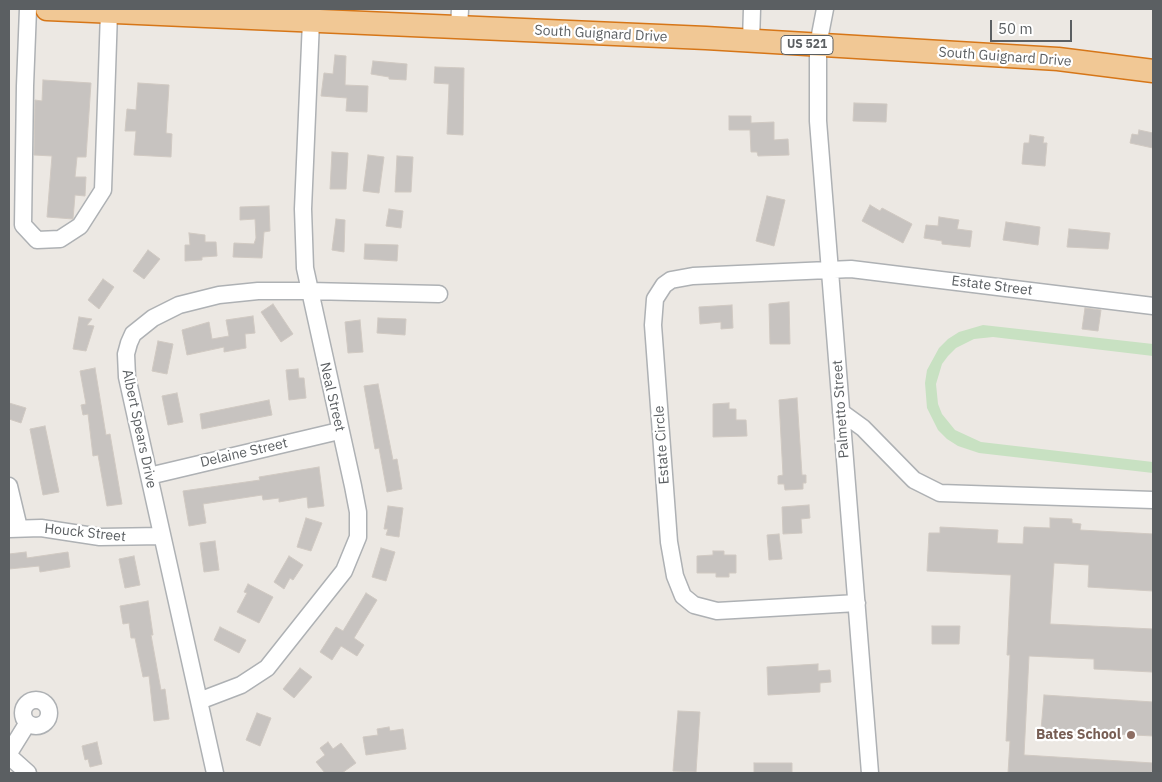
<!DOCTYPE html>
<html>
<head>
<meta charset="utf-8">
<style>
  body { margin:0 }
  #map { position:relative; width:1162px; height:782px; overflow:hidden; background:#ece8e3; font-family:"IBM Plex Sans",sans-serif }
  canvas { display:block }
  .frame { position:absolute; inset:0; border:10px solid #5b5f62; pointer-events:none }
  .scale { position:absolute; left:990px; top:20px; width:82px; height:22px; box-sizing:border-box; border:2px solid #5b5f62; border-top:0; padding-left:6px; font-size:15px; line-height:18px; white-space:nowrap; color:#5b5f62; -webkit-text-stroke:4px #fff; paint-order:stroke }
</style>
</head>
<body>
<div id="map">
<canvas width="1162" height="782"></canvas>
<div class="frame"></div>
<div class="scale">50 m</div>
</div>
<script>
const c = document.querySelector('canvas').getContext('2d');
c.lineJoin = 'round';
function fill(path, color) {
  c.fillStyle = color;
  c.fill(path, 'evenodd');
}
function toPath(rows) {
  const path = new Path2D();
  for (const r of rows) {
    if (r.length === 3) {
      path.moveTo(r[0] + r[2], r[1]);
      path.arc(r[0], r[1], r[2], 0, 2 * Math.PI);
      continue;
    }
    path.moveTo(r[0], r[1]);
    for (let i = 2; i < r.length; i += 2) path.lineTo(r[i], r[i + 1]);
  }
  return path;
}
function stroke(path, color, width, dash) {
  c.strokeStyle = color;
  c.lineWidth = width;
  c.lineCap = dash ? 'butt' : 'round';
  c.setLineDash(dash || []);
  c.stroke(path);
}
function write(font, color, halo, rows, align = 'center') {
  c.font = font + ' "IBM Plex Sans",sans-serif';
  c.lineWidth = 4.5;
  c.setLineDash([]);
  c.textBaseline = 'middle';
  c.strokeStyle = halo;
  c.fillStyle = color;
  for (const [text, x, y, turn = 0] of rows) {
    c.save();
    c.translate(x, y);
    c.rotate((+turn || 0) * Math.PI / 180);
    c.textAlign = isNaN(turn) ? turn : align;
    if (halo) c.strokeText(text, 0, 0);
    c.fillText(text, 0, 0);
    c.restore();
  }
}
fill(toPath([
  [983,325,1153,344,1153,356,993,337,974,339,956,348,948,356,942,364,936,384,938,404,942,414,955,430,981,442,1153,462,1153,473,979,453,958,446,947,439,938,430,927,408,925,383,927,370,939,348,948,339,959,332]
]), '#c8e1c2');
const building = toPath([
  [335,55,346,56,345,85,368,86,367,112,346,111,347,98,321,96,324,73,333,74,335,55],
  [373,61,407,64,406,80,389,79,389,77,371,74,373,61],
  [435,67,464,68,463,135,447,134,449,84,434,83,435,67],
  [43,80,91,83,86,157,77,157,75,177,86,177,85,196,75,195,73,219,47,217,52,156,34,155,35,100,42,101,43,80],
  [138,83,169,85,166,133,172,134,171,157,134,155,136,131,125,131,127,109,136,110,138,83],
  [854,103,887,104,886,122,853,121,854,103],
  [729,116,751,116,751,123,774,122,774,140,788,139,789,155,758,156,757,152,751,152,750,130,729,130,729,116],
  [1139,130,1153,133,1153,148,1130,143,1132,134,1138,135,1139,130],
  [1030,135,1044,137,1043,143,1047,143,1045,166,1022,164,1024,143,1029,143,1030,135],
  [332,152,348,153,346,189,330,189,332,152],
  [368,155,384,157,379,193,363,191,368,155],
  [397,156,413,157,411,192,395,192,397,156],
  [767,196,785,200,774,246,756,241,767,196],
  [870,205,880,211,882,208,912,224,903,243,862,221,870,205],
  [269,206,270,231,264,232,262,258,233,257,234,243,254,244,256,238,255,219,240,220,240,207,269,206],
  [389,209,403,211,401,228,386,226,389,209],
  [939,217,959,220,957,229,972,231,970,247,942,244,942,241,924,238,926,225,938,226,939,217],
  [336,219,345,220,344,252,332,250,336,219],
  [1006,222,1040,227,1038,245,1003,240,1006,222],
  [1069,229,1110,233,1108,249,1067,247,1069,229],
  [189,233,205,235,205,242,216,242,217,256,202,257,202,260,185,261,185,245,190,245,189,233],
  [365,244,398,245,397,261,364,259,365,244],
  [148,250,160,259,144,279,133,271,148,250],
  [103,279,114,287,99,309,88,300,103,279],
  [789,302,790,344,770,344,769,304,789,302],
  [273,304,293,334,281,342,261,312,273,304],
  [732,305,733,328,721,329,721,322,700,324,699,307,732,305],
  [1085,308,1101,310,1098,331,1082,329,1085,308],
  [253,316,255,333,245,334,246,348,224,352,224,347,187,355,182,330,209,322,212,339,229,336,226,320,253,316],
  [79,317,92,319,87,325,94,326,86,351,73,349,79,317],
  [378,318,406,319,405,335,377,333,378,318],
  [360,320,363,352,348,353,345,322,360,320],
  [158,341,173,344,167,374,152,371,158,341],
  [95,368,106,435,110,434,122,504,107,506,98,455,93,456,88,414,83,415,81,405,86,404,80,371,95,368],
  [298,369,299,378,304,378,306,398,289,400,286,370,298,369],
  [378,384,393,460,397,459,402,489,387,492,379,448,375,449,364,386,378,384],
  [177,393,183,422,168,425,162,396,177,393],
  [797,398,802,475,806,475,806,483,803,483,803,489,785,490,784,484,778,484,778,476,783,475,779,400,797,398],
  [269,400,272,415,202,429,200,414,269,400],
  [9,403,26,408,21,423,9,419,9,403],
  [729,403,729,409,736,409,736,420,746,420,747,436,713,437,713,404,729,403],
  [45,426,59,492,43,495,30,429,45,426],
  [319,467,324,506,308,508,307,497,279,502,279,498,263,500,262,495,203,504,206,523,189,526,183,491,260,480,259,477,319,467],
  [809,505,810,518,801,519,802,533,783,534,782,507,809,505],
  [388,506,403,508,399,537,386,535,388,529,384,529,388,506],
  [306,518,322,523,311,551,297,547,306,518],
  [1050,518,1072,519,1072,523,1081,524,1080,530,1153,534,1153,591,1088,587,1089,565,1054,563,1050,624,1153,629,1152,672,1094,669,1094,659,1029,656,1024,755,1153,763,1153,773,1008,773,1010,741,1006,741,1010,655,1007,655,1011,575,927,571,929,533,940,533,940,527,998,530,997,543,1023,544,1024,527,1050,528,1050,518],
  [779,534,782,559,769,560,767,535,779,534],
  [215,541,219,570,204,572,200,543,215,541],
  [381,548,395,552,386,581,372,577,381,548],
  [713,551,724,551,724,555,736,555,736,573,729,573,729,577,716,577,716,573,697,573,697,556,713,555,713,551],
  [26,552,27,558,68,552,70,567,40,572,39,566,9,569,9,554,26,552],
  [134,556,140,585,125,588,119,559,134,556],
  [289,556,303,565,293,580,290,578,284,589,274,582,289,556],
  [248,584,273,597,259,623,237,612,247,593,244,592,248,584],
  [366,593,377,600,354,638,364,645,357,656,341,646,332,660,320,652,336,627,343,631,366,593],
  [148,601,153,635,151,635,161,690,165,689,169,719,154,721,149,676,143,677,135,638,131,638,129,623,123,624,120,606,148,601],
  [932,626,960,626,959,644,932,644,932,626],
  [220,627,246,640,239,653,214,640,220,627],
  [818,664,818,671,830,670,831,682,820,683,820,692,768,695,767,667,818,664],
  [300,668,312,677,294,698,283,689,300,668],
  [1044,695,1153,702,1153,736,1041,730,1044,695],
  [678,711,700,712,696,772,673,771,678,711],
  [257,713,271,718,260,746,246,740,257,713],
  [389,727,390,731,403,729,406,749,366,755,363,737,378,735,377,729,389,727],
  [97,742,102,764,90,767,88,759,85,760,82,746,97,742],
  [328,742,333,749,341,743,356,763,342,773,325,773,316,762,325,755,320,748,328,742],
  [754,763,792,763,792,773,754,773,754,763]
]);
fill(building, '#c7c3c0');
stroke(building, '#d0c9c2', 1);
const minor = toPath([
  [28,9,25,86,23,225,37,240,60,239,80,226,103,190,109,12],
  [825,9,818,45,818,121,870,773],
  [459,27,460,9],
  [751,41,752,9],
  [841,412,863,428,914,480,940,493,1153,500],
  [149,476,339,431],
  [9,486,19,528],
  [9,529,41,528,100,537,162,536],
  [857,603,717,611,694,605,683,596,675,576,669,542,653,325,655,299,664,285,671,280,693,276,851,269,1153,306],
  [36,713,13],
  [199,701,241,685,267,668,344,571,358,537,358,512,353,486,305,268,303,209,311,21],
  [9,753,27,724],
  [9,756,28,773],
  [215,773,127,377,126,354,129,343,133,334,153,318,179,305,219,295,258,291,309,291,439,294]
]);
const highway = toPath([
  [47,9,706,38,1058,59,1153,71]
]);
stroke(minor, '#aeb1b4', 19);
stroke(highway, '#d67618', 25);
stroke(minor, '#fff', 16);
stroke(highway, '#f1c895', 22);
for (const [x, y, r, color] of [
  [1131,735,5,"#8d6e63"]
]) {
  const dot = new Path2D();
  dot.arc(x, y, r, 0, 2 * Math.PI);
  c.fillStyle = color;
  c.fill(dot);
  stroke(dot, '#fff', 2);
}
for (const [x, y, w] of [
  [807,45,52]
]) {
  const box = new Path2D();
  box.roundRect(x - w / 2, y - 9.5, w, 19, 4);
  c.fillStyle = '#fff';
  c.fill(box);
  stroke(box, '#5b5f62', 1);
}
write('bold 12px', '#5b5f62', null, [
  ["US 521",807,45]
]);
write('14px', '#5b5f62', '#fff', [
  ["South Guignard Drive",601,34,3],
  ["South Guignard Drive",1005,57,4],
  ["Estate Street",992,286,7],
  ["Neal Street",332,397,77],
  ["Palmetto Street",841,409,-94],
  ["Albert Spears Drive",139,429,78],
  ["Estate Circle",662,445,-94],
  ["Delaine Street",244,453,-13],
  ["Houck Street",85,533,6]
]);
write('bold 14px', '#785e54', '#fff', [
  ["Bates School",1121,735]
], 'right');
</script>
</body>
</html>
